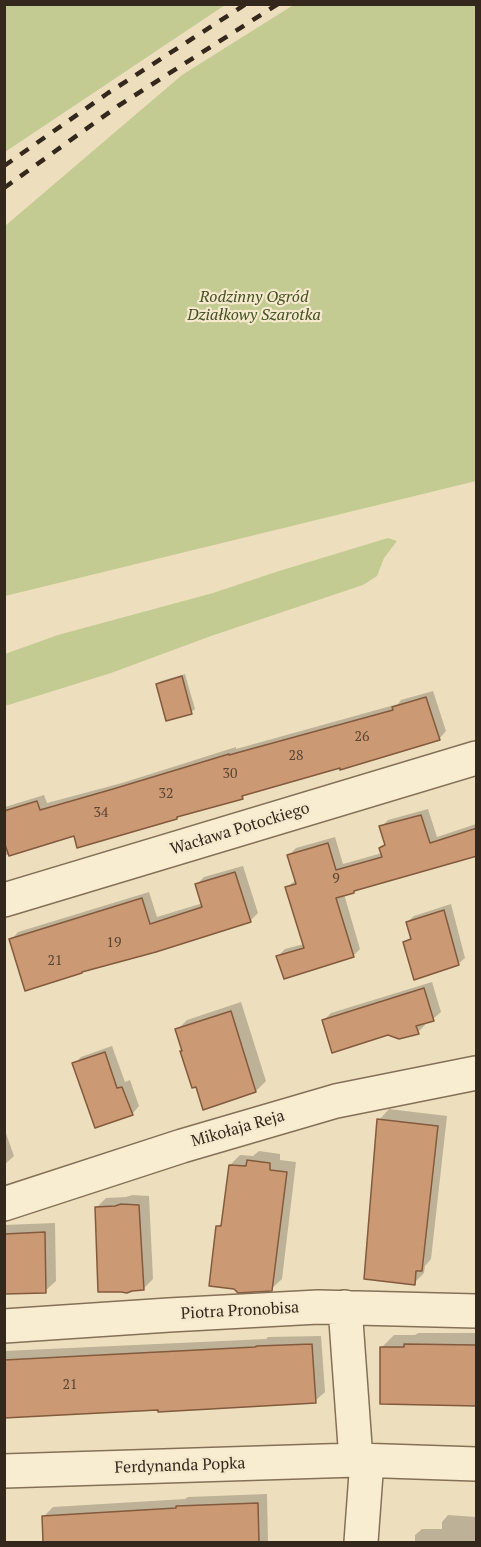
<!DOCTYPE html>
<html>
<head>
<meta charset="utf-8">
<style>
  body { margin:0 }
  #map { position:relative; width:481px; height:1547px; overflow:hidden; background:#eddfbd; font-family:"PT Serif",serif }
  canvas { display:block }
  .frame { position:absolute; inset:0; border:6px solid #34271b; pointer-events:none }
</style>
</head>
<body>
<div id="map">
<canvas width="481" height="1547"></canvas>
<div class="frame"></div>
</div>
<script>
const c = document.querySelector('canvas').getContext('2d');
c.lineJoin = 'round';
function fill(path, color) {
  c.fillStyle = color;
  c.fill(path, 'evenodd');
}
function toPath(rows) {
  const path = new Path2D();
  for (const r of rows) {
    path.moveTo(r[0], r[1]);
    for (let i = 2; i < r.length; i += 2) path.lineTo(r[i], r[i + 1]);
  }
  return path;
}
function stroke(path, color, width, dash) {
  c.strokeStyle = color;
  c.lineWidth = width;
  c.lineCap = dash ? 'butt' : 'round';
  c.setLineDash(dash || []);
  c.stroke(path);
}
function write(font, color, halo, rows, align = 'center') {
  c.font = font + ' "PT Serif",serif';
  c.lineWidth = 4.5;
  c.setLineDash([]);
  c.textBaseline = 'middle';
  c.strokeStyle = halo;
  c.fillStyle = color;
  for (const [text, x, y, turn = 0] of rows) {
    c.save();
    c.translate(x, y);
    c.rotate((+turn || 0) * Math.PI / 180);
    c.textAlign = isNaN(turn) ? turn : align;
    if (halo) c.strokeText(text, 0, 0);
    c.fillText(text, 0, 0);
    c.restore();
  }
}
fill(toPath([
  [295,4,476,5,476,481,5,596,5,226,182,75],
  [4,5,5,4,225,5,5,152],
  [388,538,397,541,384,558,377,576,363,585,211,636,111,673,5,706,5,654,58,635,213,593,279,571]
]), '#c3ca92');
fill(toPath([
  [185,674,195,709,191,712,157,684,161,681],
  [433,691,446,731,439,739,247,793,242,798,180,814,177,818,75,834,4,856,5,807,44,795,47,803,122,783,236,747,236,749,398,704,401,700],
  [428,809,437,837,476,824,476,855,355,890,344,894,360,949,353,956,278,956,285,949,304,944,287,887,296,880,289,855,296,848,335,837,343,864,382,853,381,848,386,842,381,827,388,820],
  [243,866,258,913,250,921,84,970,11,940,18,932,149,892,157,917,203,903,197,884,204,877],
  [451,904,465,958,458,964,405,943,412,936,407,922,414,916],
  [432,982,441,1012,433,1019,424,1022,425,1025,418,1032,388,1033,324,1020,331,1013],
  [241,1002,266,1081,256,1091,204,1108,177,1030,187,1020],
  [112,1046,125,1082,130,1080,139,1106,132,1114,74,1064,81,1057],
  [389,1109,447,1116,431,1259,425,1266,424,1273,414,1283,379,1120],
  [4,1128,14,1156,4,1165],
  [259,1151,280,1154,280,1160,296,1162,282,1279,271,1289,217,1227,223,1222,230,1165,240,1155,253,1156],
  [132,1195,149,1196,153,1279,143,1289,96,1208,106,1198,126,1197],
  [55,1223,56,1281,45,1291,4,1293,4,1225],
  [418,1333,476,1333,476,1404,382,1347,394,1335,415,1335],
  [321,1336,325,1392,315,1401,4,1416,4,1351,266,1339,268,1337],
  [267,1494,268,1542,45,1542,43,1517,53,1507,185,1499,188,1497],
  [448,1515,476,1517,476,1542,415,1542,415,1535,422,1529,442,1529,442,1522],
  [324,1541,324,1542,291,1542]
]), '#0003');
const building = toPath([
  [182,676,192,714,166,721,156,684,182,676],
  [426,697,440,740,340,770,340,768,242,796,243,799,177,817,177,819,77,848,74,836,9,856,4,842,4,811,37,801,40,810,113,789,229,754,229,755,393,710,392,707,426,697],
  [421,815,430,843,477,828,477,856,354,891,354,893,336,898,354,957,284,979,276,956,304,948,285,887,296,884,287,855,328,843,336,870,382,857,379,848,385,845,379,826,421,815],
  [235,872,251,922,156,952,82,972,82,973,25,991,9,939,142,898,150,924,202,907,195,884,235,872],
  [444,910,459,965,414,980,403,942,411,939,406,922,444,910],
  [424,988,434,1021,416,1026,419,1034,399,1039,388,1035,332,1053,322,1020,424,988],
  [231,1011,256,1092,203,1110,196,1087,192,1088,180,1051,182,1051,175,1029,231,1011],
  [105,1052,117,1088,122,1087,133,1115,95,1128,72,1063,105,1052],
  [377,1119,438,1126,422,1271,416,1271,415,1285,364,1279,377,1119],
  [247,1160,270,1163,270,1170,287,1172,272,1291,238,1293,234,1289,209,1286,216,1226,221,1226,229,1165,246,1166,247,1160],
  [121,1204,139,1205,144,1290,132,1291,127,1293,121,1292,98,1292,95,1207,115,1206,121,1204],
  [45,1232,46,1293,4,1294,4,1234,45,1232],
  [312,1344,316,1403,158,1412,158,1410,4,1418,4,1360,255,1347,257,1346,312,1344],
  [404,1344,477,1345,477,1406,380,1404,380,1347,404,1347,404,1344],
  [258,1503,259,1542,43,1542,42,1516,176,1508,176,1506,258,1503]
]);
fill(building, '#cb9973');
stroke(building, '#835a3d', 1.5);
const minor = toPath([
  [4,900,476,758],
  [4,1204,182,1146,336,1101,476,1073],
  [345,1307,356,1460],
  [4,1326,169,1315,318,1307,476,1311],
  [4,1471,356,1460,476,1464],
  [361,1542,367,1460]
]);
stroke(minor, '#847057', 36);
stroke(minor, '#f8edd0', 33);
stroke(toPath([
  [4,166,108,93,246,4],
  [4,188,118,106,278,4]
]), '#34271b', 4.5, [10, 10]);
write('14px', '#5a4431', null, [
  ["26",362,737],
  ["28",296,756],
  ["30",230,774],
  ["32",166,794],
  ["34",101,813],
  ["9",336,879],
  ["19",114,943],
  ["21",55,961],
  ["21",70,1385]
]);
write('italic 16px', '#445022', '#f4e9cd', [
  ["Rodzinny Ogród",254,297],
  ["Działkowy Szarotka",254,315]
]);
write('16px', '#34271b', '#f4e9cd', [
  ["Wacława Potockiego",240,829,-17],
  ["Mikołaja Reja",238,1129,-16],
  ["Piotra Pronobisa",240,1311,-3],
  ["Ferdynanda Popka",180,1466,-2]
]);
</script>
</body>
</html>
